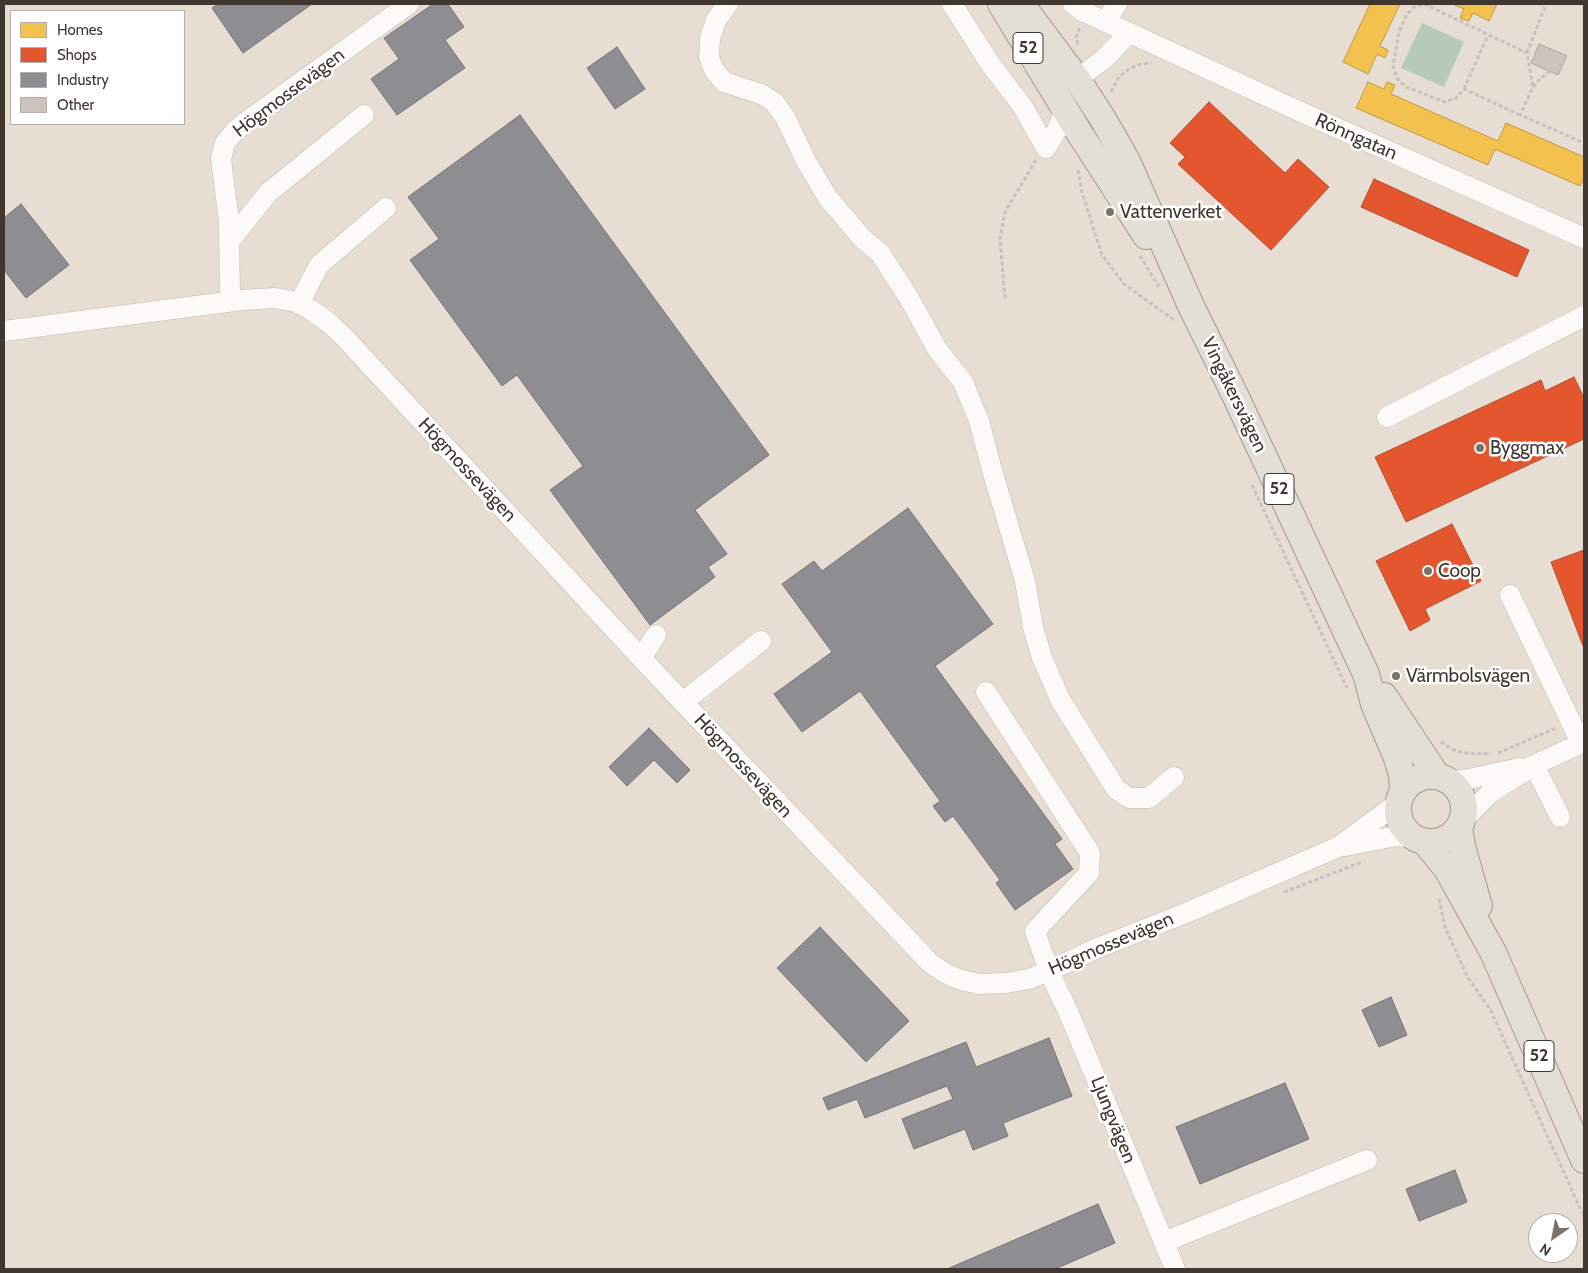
<!DOCTYPE html>
<html>
<head>
<meta charset="utf-8">
<style>
  body { margin:0 }
  #map { position:relative; width:1588px; height:1273px; overflow:hidden; background:#e8ddd3; font-family:Cabin,sans-serif }
  canvas { display:block }
  .frame { position:absolute; inset:0; border:5px solid #403830; pointer-events:none }
  .legend { position:absolute; left:10px; top:10px; width:175px; height:115px; box-sizing:border-box; background:#fff; border:1px solid #b3afac; margin:0; padding:6px 9px; list-style:none; font-size:15px; color:#403830 }
  .legend li { display:flex; align-items:center; gap:10px; height:25px }
  .legend b { width:25px; border:1px solid #b3afac }
  .north { position:absolute; left:1528px; top:1213px; width:50px; height:50px; box-sizing:border-box; background:#fff; border:1px solid #b3afac; border-radius:50%; rotate:213deg; font-size:14px; font-weight:700; line-height:20px; text-align:center; color:#403830 }
  .north::after { content:''; display:block; margin:auto; width:18px; height:22px; background:#7b7269; clip-path:polygon(50% 0,100% 100%,50% 72%,0 100%) }
</style>
</head>
<body>
<div id="map">
<canvas width="1588" height="1273"></canvas>
<div class="frame"></div>
<ul class="legend">
<li><b style="height:14px;background:#f2c14e"></b>Homes</li>
<li><b style="height:14px;background:#e4572e"></b>Shops</li>
<li><b style="height:14px;background:#8d8d92"></b>Industry</li>
<li><b style="height:14px;background:#ccc3bb"></b>Other</li>
</ul>
<div class="north">N</div>
</div>
<script>
const c = document.querySelector('canvas').getContext('2d');
c.lineJoin = 'round';
function fill(path, color) {
  c.fillStyle = color;
  c.fill(path, 'evenodd');
}
function toPath(rows) {
  const path = new Path2D();
  for (const r of rows) {
    if (r.length === 3) {
      path.moveTo(r[0] + r[2], r[1]);
      path.arc(r[0], r[1], r[2], 0, 2 * Math.PI);
      continue;
    }
    path.moveTo(r[0], r[1]);
    for (let i = 2; i < r.length; i += 2) path.lineTo(r[i], r[i + 1]);
  }
  return path;
}
function stroke(path, color, width, dash) {
  c.strokeStyle = color;
  c.lineWidth = width;
  c.lineCap = dash ? 'butt' : 'round';
  c.setLineDash(dash || []);
  c.stroke(path);
}
function write(font, color, halo, rows, align = 'center') {
  c.font = font + ' Cabin,sans-serif';
  c.lineWidth = 5;
  c.setLineDash([]);
  c.textBaseline = 'middle';
  c.strokeStyle = halo;
  c.fillStyle = color;
  for (const [text, x, y, turn = 0] of rows) {
    c.save();
    c.translate(x, y);
    c.rotate((+turn || 0) * Math.PI / 180);
    c.textAlign = isNaN(turn) ? turn : align;
    if (halo) c.strokeText(text, 0, 0);
    c.fillText(text, 0, 0);
    c.restore();
  }
}
fill(toPath([
  [1422,23,1464,42,1444,87,1401,68]
]), '#b6caba');
const homes = toPath([
  [1370,4,1400,4,1380,46,1388,50,1385,58,1377,54,1368,74,1343,62,1370,4],
  [1452,4,1497,4,1489,21,1473,13,1469,21,1460,18,1464,9,1452,4],
  [1368,82,1384,89,1387,82,1395,85,1391,94,1498,141,1506,123,1584,157,1584,177,1580,186,1495,149,1488,165,1356,108,1368,82]
]);
fill(homes, '#f2c14e');
stroke(homes, '#bd9845', 1);
const shops = toPath([
  [1209,102,1285,173,1298,159,1329,187,1271,250,1178,164,1185,157,1170,143,1209,102],
  [1374,179,1529,250,1517,277,1361,207,1374,179],
  [1574,377,1584,398,1584,439,1406,522,1375,457,1541,380,1545,391,1574,377],
  [1452,524,1481,581,1425,609,1430,620,1410,631,1376,561,1452,524],
  [1584,550,1584,645,1583,646,1551,562,1584,550]
]);
fill(shops, '#e4572e');
stroke(shops, '#b34e2f', 1);
const industry = toPath([
  [218,4,312,4,243,53,212,8,218,4],
  [433,4,448,4,464,27,445,40,465,68,397,115,371,79,399,59,384,38,433,4],
  [617,47,645,89,615,109,587,68,617,47],
  [520,115,769,455,695,510,727,554,708,567,715,577,650,625,550,490,583,466,517,375,502,386,410,260,439,239,408,197,520,115],
  [21,204,69,265,26,298,4,270,4,218,21,204],
  [908,508,993,624,935,666,1062,839,1055,844,1073,869,1015,910,996,883,1000,880,953,816,945,822,933,806,940,801,860,691,802,732,774,694,832,652,782,584,814,561,822,571,908,508],
  [649,728,690,770,677,783,654,760,627,786,609,767,649,728],
  [820,927,909,1021,866,1062,777,968,820,927],
  [1391,997,1407,1035,1379,1047,1362,1010,1391,997],
  [1049,1038,1072,1096,1003,1123,1008,1136,973,1150,965,1129,914,1149,902,1119,953,1099,947,1086,865,1118,857,1099,828,1110,823,1098,966,1042,976,1067,1049,1038],
  [1285,1083,1309,1139,1200,1184,1176,1127,1285,1083],
  [1455,1170,1467,1202,1419,1221,1406,1189,1455,1170],
  [1098,1204,1115,1243,1055,1269,947,1269,1098,1204]
]);
fill(industry, '#8d8d92');
stroke(industry, '#767475', 1);
const building = toPath([
  [1539,44,1567,56,1558,75,1531,63,1539,44]
]);
fill(building, '#ccc3bb');
stroke(building, '#afa59e', 1);
const minor = toPath([
  [728,4,716,20,710,38,709,57,714,70,724,82,761,94,774,102,785,117,806,161,828,198,862,238,880,253,909,298,937,349,963,382,979,421,992,470,1025,581,1033,627,1042,658,1061,701,1116,789,1129,798,1149,798,1174,777],
  [952,4,991,65,1023,107,1046,148,1057,130,1063,115,1058,99],
  [1073,4,1082,11,1301,112,1584,238],
  [1105,22,1117,4],
  [1077,79,1103,60,1129,33],
  [229,242,268,193,364,115],
  [230,301,229,222,221,159,225,143,234,132,247,121,409,4],
  [299,304,319,265,386,208],
  [4,331,242,300,275,298,296,302,311,310,328,322,345,338,641,658,916,948,930,963,945,973,958,979,978,984,1006,983,1029,979,1049,971,1095,949,1186,913,1338,847,1398,803],
  [1387,417,1584,316],
  [1510,595,1581,743],
  [641,658,656,635],
  [986,692,1090,853,1089,873,1035,931,1049,971,1070,1016,1175,1269],
  [683,702,761,641],
  [1534,765,1560,817],
  [1449,781,1464,780,1520,768],
  [1462,821,1490,793,1534,765,1584,742],
  [1345,846,1396,836,1413,837],
  [1164,1242,1367,1160]
]);
const major = toPath([
  [1001,4,1080,134,1146,236],
  [1021,4,1077,79,1103,119,1127,161,1191,306,1235,395,1366,674,1374,704,1397,758,1402,775,1403,791],
  [1384,696,1437,776],
  [1431,809,33],
  [1459,827,1462,846,1479,906],
  [1425,842,1447,869,1493,952,1584,1160]
]);
stroke(minor, '#c2b9b1', 21);
stroke(major, '#a39889', 28);
stroke(toPath([
  [1078,44,1076,37,1080,27],
  [1527,53,1546,4],
  [1550,71,1539,80,1533,87,1520,115,1584,143],
  [1464,89,1488,35],
  [1111,92,1119,77,1129,69,1141,64,1151,63],
  [1520,115,1464,89,1456,98,1445,102,1406,87,1397,78,1393,66,1399,32,1406,16,1414,7,1424,4,1527,53,1533,87],
  [1078,170,1082,192,1102,255,1124,284,1174,320],
  [1140,256,1159,287],
  [1005,298,1000,238,1005,212,1036,160],
  [1252,485,1347,688],
  [1441,742,1454,750,1464,753,1491,754],
  [1498,753,1556,728],
  [1284,892,1362,862],
  [1439,899,1445,927,1467,976,1491,1011,1584,1217]
]), '#c5c1be', 3, [4, 2.5]);
stroke(minor, '#fcfaf8', 20);
stroke(major, '#e3ded6', 26);
for (const [x, y, r, color] of [
  [1110,212,5,"#7b7269"],
  [1480,448,5,"#7b7269"],
  [1428,571,5,"#7b7269"],
  [1396,676,5,"#7b7269"]
]) {
  const dot = new Path2D();
  dot.arc(x, y, r, 0, 2 * Math.PI);
  c.fillStyle = color;
  c.fill(dot);
  stroke(dot, '#fff', 2);
}
for (const [x, y, w] of [
  [1028,48,30],
  [1279,489,30],
  [1539,1056,30]
]) {
  const box = new Path2D();
  box.roundRect(x - w / 2, y - 15.5, w, 31, 4);
  c.fillStyle = '#fff';
  c.fill(box);
  stroke(box, '#403830', 1);
}
write('bold 18px', '#403830', null, [
  ["52",1028,48],
  ["52",1279,489],
  ["52",1539,1056]
]);
write('19px', '#403830', '#fff', [
  ["Högmossevägen",289,93,-37],
  ["Rönngatan",1356,137,24],
  ["Vingåkersvägen",1234,395,64],
  ["Högmossevägen",467,470,47],
  ["Högmossevägen",743,766,47],
  ["Högmossevägen",1111,944,-23],
  ["Ljungvägen",1113,1120,68]
]);
write('19px', '#403830', '#fff', [
  ["Vattenverket",1120,212],
  ["Byggmax",1490,448],
  ["Coop",1438,571],
  ["Värmbolsvägen",1406,676]
], 'left');
</script>
</body>
</html>
